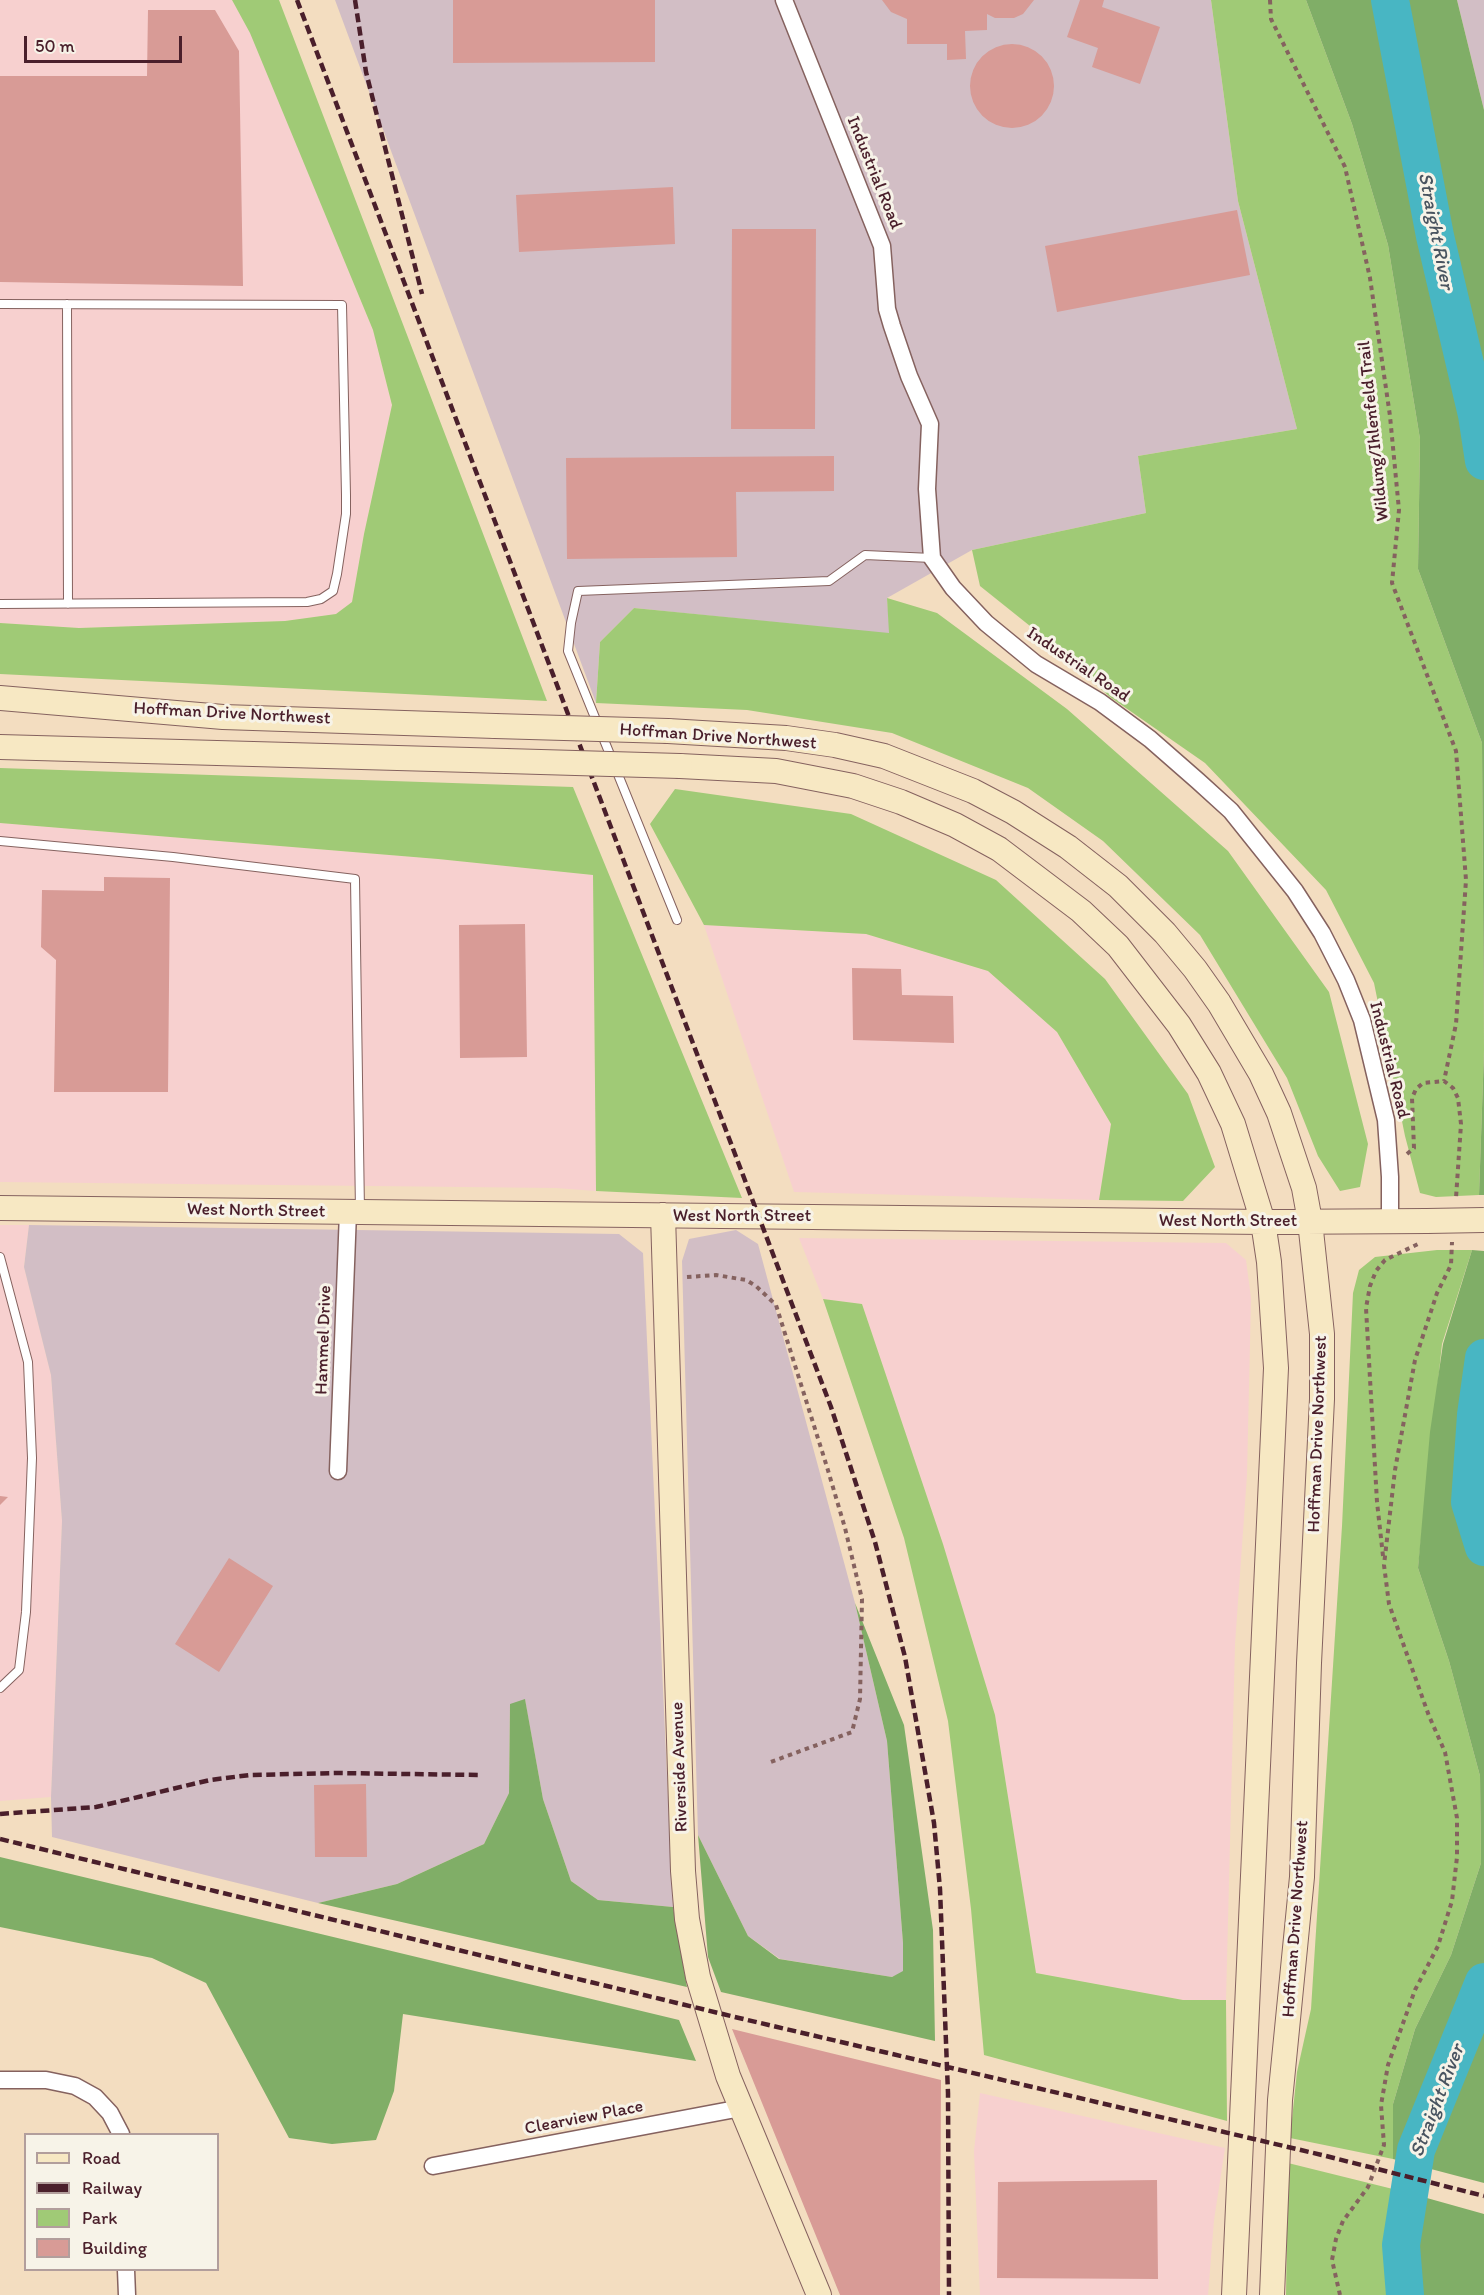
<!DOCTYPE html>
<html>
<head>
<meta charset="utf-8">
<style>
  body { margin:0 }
  #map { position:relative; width:1484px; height:2295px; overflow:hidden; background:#f3ddc0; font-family:Itim,sans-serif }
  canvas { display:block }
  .legend { position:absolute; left:24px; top:2133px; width:195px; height:138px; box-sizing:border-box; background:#f7f3e8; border:2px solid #b29e9c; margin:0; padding:8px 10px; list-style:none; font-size:18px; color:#4a1f2b }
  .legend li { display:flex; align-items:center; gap:12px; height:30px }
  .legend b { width:30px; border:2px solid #b29e9c }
  .scale { position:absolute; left:24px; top:36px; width:158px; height:27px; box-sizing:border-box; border:3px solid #4a1f2b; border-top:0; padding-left:8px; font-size:18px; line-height:21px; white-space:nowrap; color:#4a1f2b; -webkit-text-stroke:4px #f7f3e8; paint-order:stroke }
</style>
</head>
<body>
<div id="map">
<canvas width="1484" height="2295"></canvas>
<ul class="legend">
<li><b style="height:8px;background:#f7e8c3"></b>Road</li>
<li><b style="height:8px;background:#4a1f2b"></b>Railway</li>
<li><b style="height:16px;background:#a0ca76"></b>Park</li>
<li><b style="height:16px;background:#d89b96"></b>Building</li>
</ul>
<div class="scale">50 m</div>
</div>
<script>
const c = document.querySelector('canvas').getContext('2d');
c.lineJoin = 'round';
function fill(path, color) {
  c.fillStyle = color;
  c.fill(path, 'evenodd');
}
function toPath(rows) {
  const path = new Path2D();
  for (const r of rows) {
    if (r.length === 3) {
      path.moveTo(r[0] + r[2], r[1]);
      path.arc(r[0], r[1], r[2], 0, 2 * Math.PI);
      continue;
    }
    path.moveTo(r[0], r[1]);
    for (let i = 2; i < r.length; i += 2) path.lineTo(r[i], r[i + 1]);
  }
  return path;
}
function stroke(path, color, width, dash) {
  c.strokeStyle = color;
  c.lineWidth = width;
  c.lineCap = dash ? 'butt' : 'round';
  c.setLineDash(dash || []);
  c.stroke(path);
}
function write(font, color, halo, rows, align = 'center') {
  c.font = font + ' Itim,sans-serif';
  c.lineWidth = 6;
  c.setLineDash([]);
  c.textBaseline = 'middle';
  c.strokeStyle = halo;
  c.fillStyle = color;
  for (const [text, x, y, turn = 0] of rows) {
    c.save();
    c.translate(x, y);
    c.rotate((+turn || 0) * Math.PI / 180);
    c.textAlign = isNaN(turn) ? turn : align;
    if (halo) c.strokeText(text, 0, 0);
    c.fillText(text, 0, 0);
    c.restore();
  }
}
fill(toPath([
  [0,0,232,0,250,32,373,330,392,405,364,534,352,602,337,614,285,621,79,628,0,623],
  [0,823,438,859,593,875,596,1191,556,1188,0,1182],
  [704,925,866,934,988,971,1057,1032,1111,1124,1099,1200,794,1192],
  [0,1225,29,1225,24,1267,51,1375,62,1521,51,1797,0,1801],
  [799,1238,1226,1243,1246,1260,1251,1298,1247,1475,1235,1644,1226,2000,1183,2000,1036,1973,995,1715,943,1544,862,1304,823,1299],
  [980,2093,1225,2148,1214,2220,1208,2295,980,2295,974,2151]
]), '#f7d0cf');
fill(toPath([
  [335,0,1211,0,1238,201,1297,429,1138,456,1146,513,972,550,887,598,890,634,634,608,600,642,596,703],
  [1457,0,1484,0,1484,110],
  [29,1225,619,1234,643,1253,673,1907,598,1900,571,1881,543,1799,525,1700,510,1705,509,1793,484,1844,397,1884,318,1903,52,1837,51,1797,62,1521,51,1375,24,1267],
  [736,1230,758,1244,855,1603,887,1741,903,1943,903,1972,892,1977,780,1959,748,1936,698,1835,682,1261,689,1239]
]), '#d2bec5');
fill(toPath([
  [232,0,279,0,547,701,0,674,0,623,79,628,285,621,336,614,352,602,364,534,392,405,373,330,250,33],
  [1211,0,1306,0,1352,124,1388,245,1420,439,1418,569,1482,743,1484,1050,1479,1195,1436,1197,1420,1193,1405,1136,1374,983,1326,890,1205,763,1110,697,1030,626,980,586,972,550,1146,513,1138,456,1297,429,1238,201],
  [887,598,937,613,1067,709,1228,851,1329,992,1368,1144,1360,1187,1340,1191,1318,1156,1287,1078,1200,935,1103,841,1028,788,892,733,747,710,596,703,600,642,634,608,889,633],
  [0,768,573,787,742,1198,596,1191,593,875,438,859,0,823],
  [675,789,851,814,996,880,1105,979,1188,1094,1215,1167,1183,1201,1099,1200,1111,1124,1057,1032,988,971,866,934,704,925,650,824],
  [1437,1250,1472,1250,1442,1344,1418,1568,1449,1661,1480,1776,1481,1863,1451,1955,1415,2029,1393,2104,1393,2159,1290,2138,1297,2072,1311,2009,1342,1526,1353,1293,1359,1270,1375,1257],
  [823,1299,862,1304,943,1544,995,1715,1036,1973,1183,2000,1226,2000,1227,2121,984,2055,971,1909,948,1721,904,1538],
  [1288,2163,1409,2193,1401,2245,1405,2295,1286,2295]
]), '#a0ca76');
fill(toPath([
  [1306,0,1457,0,1484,110,1484,1195,1479,1195,1484,1050,1482,743,1418,569,1420,439,1388,245,1352,124],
  [1472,1250,1484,1251,1484,2183,1393,2159,1393,2104,1415,2029,1451,1955,1481,1863,1480,1776,1449,1661,1418,1568,1430,1432,1443,1344],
  [855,1603,904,1725,933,1930,935,2041,721,1992,708,1957,698,1835,748,1936,779,1959,892,1977,903,1971,903,1943,887,1741],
  [525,1699,543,1799,571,1881,598,1900,673,1907,687,1987,318,1903,397,1884,484,1844,509,1793,510,1704],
  [0,1857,679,2020,696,2061,403,2014,394,2091,376,2140,332,2144,289,2138,206,1983,152,1958,0,1927],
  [1409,2193,1484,2214,1484,2295,1405,2295,1401,2245]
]), '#80ae67');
stroke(toPath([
  [1390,0,1435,236,1477,415,1484,461],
  [1484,1358,1476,1415,1470,1502,1484,1547],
  [1405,2295,1401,2245,1416,2150,1484,1982]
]), '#48b6c3', 38);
fill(toPath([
  [453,0,655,0,655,62,453,63],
  [882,0,1034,0,1023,14,1014,18,995,18,987,14,987,30,965,31,966,59,947,60,947,44,907,44,907,19,891,12],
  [1080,0,1104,0,1102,7,1160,27,1140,84,1092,67,1098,48,1067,37],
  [148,10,215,10,239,51,243,286,0,282,0,76,147,76],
  [1012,86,42],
  [673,187,675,244,519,252,516,195],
  [1237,210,1250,275,1057,312,1045,246],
  [732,229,816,229,815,429,731,429],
  [834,456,834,491,736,492,737,557,567,559,566,458],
  [104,877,170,878,168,1092,54,1092,56,960,41,947,42,890,104,891],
  [525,924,527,1057,460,1058,459,925],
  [852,968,901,969,902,995,953,996,954,1043,853,1040],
  [0,1496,8,1497,0,1505],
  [229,1558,273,1586,219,1672,175,1644],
  [366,1784,367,1857,315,1857,314,1785],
  [732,2029,941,2080,940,2295,840,2295],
  [1157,2180,1158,2279,997,2278,998,2182]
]), '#d89b96');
const lane = toPath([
  [0,304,342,305,346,495,346,514,337,574,333,591,321,599,307,602,0,604],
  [67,304,68,604],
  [0,841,173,857,355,879,360,1211],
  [677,920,568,651,571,623,578,591,829,581,865,555,932,558],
  [0,1257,28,1362,32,1458,26,1612,19,1670,0,1688]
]);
const street = toPath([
  [784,0,882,246,887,309,892,326,909,376,930,424,927,489,932,558,953,588,986,623,1036,664,1100,702,1150,739,1198,781,1231,811,1295,891,1322,933,1346,980,1362,1020,1386,1120,1390,1177,1390,1221],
  [338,1471,348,1212],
  [0,2080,46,2080,75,2086,95,2097,110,2113,121,2134],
  [433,2166,741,2108],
  [126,2270,127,2295]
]);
const secondary = toPath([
  [0,698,223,717,495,726],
  [668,731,786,738,835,745,884,756,973,791,1013,812,1068,847,1118,886,1165,933,1195,969,1219,1003,1261,1074,1279,1113,1304,1188,1310,1221,1322,1334,1322,1399,1309,1663,1302,1877,1280,2100,1272,2295],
  [0,747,506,761],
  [680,766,776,771,853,786,901,802,955,825,999,849,1081,911,1118,946,1179,1025,1209,1073,1233,1124,1263,1222,1269,1262,1276,1368,1234,2295],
  [0,1208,1263,1222,1427,1221],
  [663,1215,683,1871,687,1919,698,1977,728,2076,819,2295]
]);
stroke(lane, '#85625f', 10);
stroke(street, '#85625f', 19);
stroke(secondary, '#85625f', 26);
stroke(toPath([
  [1270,0,1271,19,1345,167,1370,278,1390,416,1399,510,1392,583,1456,751,1466,880,1456,1024,1444,1081],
  [1407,1154,1414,1148,1412,1098,1416,1089,1423,1083,1444,1081,1453,1088,1458,1098,1461,1124,1456,1198],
  [687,1277,716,1275,746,1280,756,1286,776,1305,827,1467,845,1528,862,1599,860,1699,852,1732,768,1763],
  [1383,1556,1377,1502,1366,1308,1370,1286,1376,1271,1385,1260,1418,1244],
  [1340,2295,1332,2260,1336,2239,1343,2221,1368,2187,1384,2145,1381,2105,1388,2065,1415,1990,1438,1946,1452,1901,1457,1857,1457,1818,1445,1752,1429,1716,1389,1604,1384,1565,1395,1470,1415,1360,1437,1293,1451,1265,1452,1242]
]), '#85625f', 4, [4.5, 4.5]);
stroke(lane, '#fff', 8);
stroke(street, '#fff', 16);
stroke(secondary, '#f7e8c3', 24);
stroke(toPath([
  [297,0,831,1407,875,1542,905,1657,934,1823,940,1889,948,2093,949,2295],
  [355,0,366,72,422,294],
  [0,1814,96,1807,210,1780,250,1775,337,1773,481,1775],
  [0,1839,739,2018,1322,2155,1484,2196]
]), '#4a1f2b', 4.5, [9, 4.5]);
const secondaryBridge = toPath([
  [495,726,668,731],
  [506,761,680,766],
  [1427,1221,1484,1220]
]);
stroke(secondaryBridge, '#85625f', 26, []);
stroke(secondaryBridge, '#f7e8c3', 24);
write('18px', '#4a1f2b', '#f7f3e8', [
  ["Industrial Road",874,173,68],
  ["Wildung/Ihlenfeld Trail",1374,431,-96],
  ["Industrial Road",1078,665,34],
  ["Hoffman Drive Northwest",232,714,3],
  ["Hoffman Drive Northwest",718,737,4],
  ["Industrial Road",1389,1060,76],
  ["West North Street",256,1211,1],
  ["West North Street",742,1216],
  ["West North Street",1228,1221],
  ["Hammel Drive",324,1340,-88],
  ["Hoffman Drive Northwest",1318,1434,-88],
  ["Riverside Avenue",680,1767,-92],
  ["Hoffman Drive Northwest",1296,1919,-86],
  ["Clearview Place",584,2118,-11]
]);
write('italic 20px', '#495460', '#f7f3e8', [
  ["Straight River",1435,231,79],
  ["Straight River",1438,2101,-69]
]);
</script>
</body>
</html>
